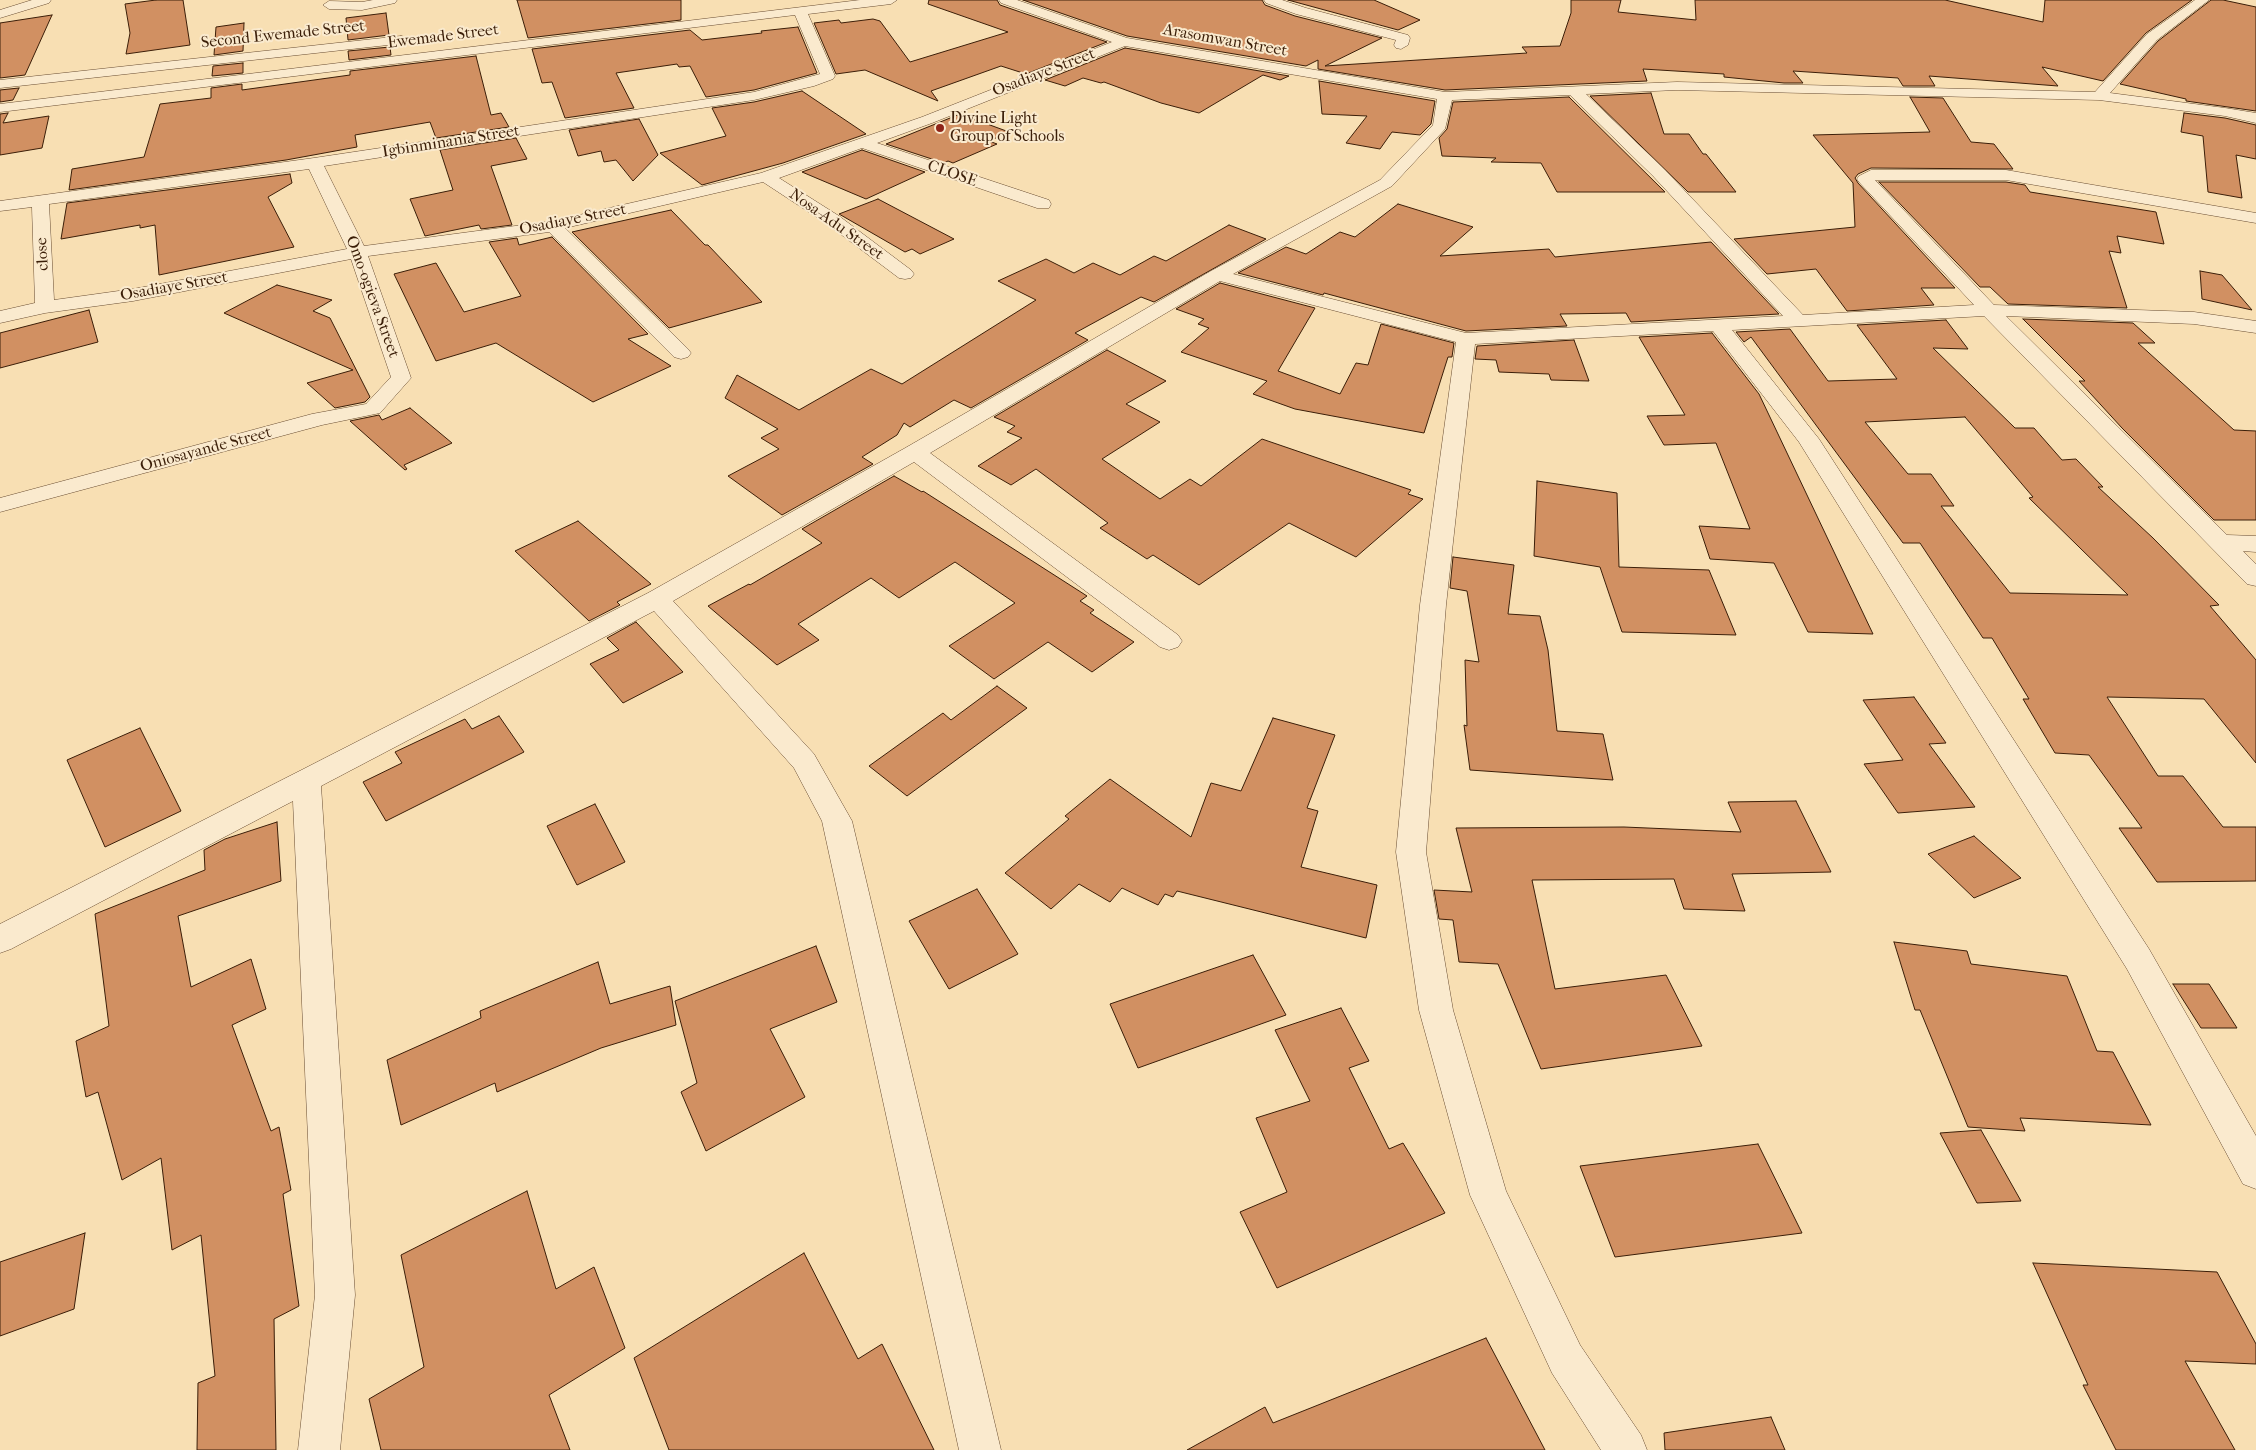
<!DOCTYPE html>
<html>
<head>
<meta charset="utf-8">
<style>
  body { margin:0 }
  canvas { display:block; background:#f8dfb3 }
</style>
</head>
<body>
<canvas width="2256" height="1450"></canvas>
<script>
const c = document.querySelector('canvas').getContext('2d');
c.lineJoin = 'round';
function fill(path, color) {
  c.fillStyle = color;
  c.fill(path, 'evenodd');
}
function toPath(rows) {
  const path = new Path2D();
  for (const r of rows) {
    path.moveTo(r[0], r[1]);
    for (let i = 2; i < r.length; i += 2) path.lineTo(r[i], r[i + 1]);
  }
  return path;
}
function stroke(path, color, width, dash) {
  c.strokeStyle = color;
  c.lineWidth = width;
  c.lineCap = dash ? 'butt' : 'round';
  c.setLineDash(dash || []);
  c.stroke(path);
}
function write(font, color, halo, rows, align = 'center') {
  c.font = font + ' "IM FELL French Canon",serif';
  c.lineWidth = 4;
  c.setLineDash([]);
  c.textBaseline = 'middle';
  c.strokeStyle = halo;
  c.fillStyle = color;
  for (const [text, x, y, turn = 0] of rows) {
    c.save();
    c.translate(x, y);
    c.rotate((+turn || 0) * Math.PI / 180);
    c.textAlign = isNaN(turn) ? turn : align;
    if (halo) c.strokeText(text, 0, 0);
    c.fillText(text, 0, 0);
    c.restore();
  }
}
const building = toPath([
  [156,0,183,0,190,45,126,54,130,33,125,4,156,0],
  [517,0,681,0,681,20,528,38,517,0],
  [929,0,997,0,1000,5,1107,42,1026,74,1001,66,931,91,938,101,865,70,836,74,814,23,839,20,841,23,873,19,880,21,910,62,1008,32,928,4,929,0],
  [1023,0,1262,0,1265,5,1295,16,1382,38,1325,66,1527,53,1522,47,1560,46,1571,13,1571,0,1621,0,1618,12,1696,20,1695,0,1945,0,2043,22,2045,0,2192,0,2146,33,2103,81,2042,67,2058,86,1929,76,1935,86,1903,86,1898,78,1793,71,1803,83,1784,83,1724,77,1724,74,1643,69,1647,81,1445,90,1318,69,1318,60,1306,66,1127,36,1023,0],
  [1288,0,1374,0,1420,20,1398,30,1288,0],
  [2211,0,2223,0,2256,7,2256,111,2186,101,2186,99,2120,84,2158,41,2211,0],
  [386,13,389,35,348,40,346,18,386,13],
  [52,15,25,75,0,78,0,23,52,15],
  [244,23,243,51,214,55,216,27,244,23],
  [798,27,817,73,754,90,706,97,690,66,679,67,677,64,616,73,634,108,565,118,552,82,542,83,532,49,690,30,702,40,762,33,761,31,798,27],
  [390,47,391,55,349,60,348,51,390,47],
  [1125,48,1289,76,1280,80,1263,75,1199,113,1161,103,1104,82,1101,83,1083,78,1065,86,1045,80,1125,48],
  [476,56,491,115,501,113,509,127,436,138,430,122,355,135,357,147,286,160,69,190,72,169,144,157,160,104,211,98,211,88,242,84,242,90,350,75,350,71,476,56],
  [243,63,243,73,212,76,213,66,243,63],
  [1319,81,1435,101,1431,124,1420,135,1392,132,1380,149,1346,143,1367,116,1322,114,1319,81],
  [19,88,13,100,0,102,0,90,19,88],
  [802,91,866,134,783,163,702,185,660,153,726,136,712,108,754,102,802,91],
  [1651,93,1664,134,1689,134,1703,154,1706,154,1736,192,1688,192,1590,96,1651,93],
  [1569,97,1665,192,1557,192,1541,163,1491,162,1496,158,1442,156,1439,138,1447,129,1453,102,1569,97],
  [1910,97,1943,98,1971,142,1994,144,2013,169,1871,168,1858,174,1855,178,1858,183,1955,288,1921,288,1934,305,1847,311,1816,269,1767,274,1734,239,1855,227,1853,183,1813,135,1930,132,1910,97],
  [8,113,3,123,49,116,42,148,0,155,0,114,8,113],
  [2184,113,2225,118,2256,125,2256,159,2236,155,2242,198,2208,192,2203,136,2181,132,2184,113],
  [960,114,1009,132,989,141,997,144,953,163,948,161,944,163,886,144,960,114],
  [639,119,658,155,633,181,616,160,604,162,601,151,578,156,569,130,639,119],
  [516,138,527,159,491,166,512,225,481,229,479,225,425,236,410,199,453,190,440,150,516,138],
  [862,150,925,172,866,199,802,172,862,150],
  [290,174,292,183,268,197,294,247,159,275,155,225,140,228,140,225,61,239,67,203,290,174],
  [1879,182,2006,182,2025,185,2030,192,2156,212,2164,244,2117,236,2121,253,2109,251,2127,308,2008,304,1990,287,1980,287,1879,182],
  [878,199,954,239,920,254,912,249,905,252,839,214,878,199],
  [1398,204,1473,227,1440,256,1549,249,1555,257,1711,242,1779,314,1631,322,1626,313,1560,314,1567,326,1466,331,1324,293,1323,295,1238,273,1286,247,1306,254,1340,232,1355,237,1398,204],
  [671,210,705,245,708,245,762,302,669,328,572,232,671,210],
  [1229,225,1266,239,1154,302,1141,297,1075,333,1088,340,971,408,954,400,910,427,904,423,897,435,862,457,873,464,782,515,728,476,779,449,761,438,778,429,725,398,737,375,799,410,871,369,902,384,1036,300,998,281,1046,259,1074,273,1093,263,1120,275,1154,256,1166,261,1229,225],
  [552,237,648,334,628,339,671,366,593,402,496,343,436,361,394,274,436,263,464,312,521,296,489,242,517,238,519,245,552,237],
  [2200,271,2222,275,2252,310,2202,299,2200,271],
  [1220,283,1315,308,1278,371,1340,394,1356,363,1368,365,1381,324,1454,343,1452,357,1448,357,1424,433,1295,409,1253,394,1267,381,1181,352,1209,328,1198,324,1204,319,1176,309,1220,283],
  [277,285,332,300,313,311,330,318,370,397,365,402,335,408,307,383,353,370,224,313,277,285],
  [89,310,98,342,0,368,0,333,89,310],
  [2023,319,2133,323,2155,343,2138,343,2234,430,2256,431,2256,520,2214,520,2122,428,2079,381,2085,381,2023,319],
  [1946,320,1968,349,1933,348,2015,428,2034,428,2062,460,2076,459,2103,487,2098,487,2153,538,2219,605,2210,606,2256,660,2256,763,2204,699,2107,697,2158,776,2183,776,2223,827,2256,827,2256,881,2157,882,2119,828,2142,828,2089,755,2055,753,2023,699,2029,699,1992,638,1983,638,1920,543,1903,543,1751,337,1744,342,1736,332,1790,329,1828,381,1897,379,1857,325,1946,320],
  [1965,417,2033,497,2029,498,2128,595,2010,593,1941,506,1954,506,1931,474,1908,474,1865,422,1965,417],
  [1712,333,1759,394,1873,634,1808,632,1774,563,1710,559,1699,526,1750,529,1716,443,1664,445,1647,416,1685,415,1639,337,1712,333],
  [1574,340,1589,381,1551,380,1549,374,1499,372,1496,360,1475,359,1477,346,1574,340],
  [1107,350,1166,381,1126,404,1160,422,1102,459,1160,499,1190,479,1201,486,1262,439,1411,490,1408,494,1423,499,1356,557,1289,523,1199,585,1153,555,1147,559,1100,528,1108,523,1036,469,1011,485,978,466,1022,438,1007,432,1015,426,994,417,1107,350],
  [410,408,452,443,404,465,407,469,405,470,350,421,379,415,382,420,410,408],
  [894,476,922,492,923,491,1087,596,1080,601,1094,610,1090,613,1134,642,1092,672,1048,642,994,679,949,646,1015,603,955,562,899,598,871,578,798,624,819,640,777,665,708,606,749,584,750,585,822,543,802,529,894,476],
  [1537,481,1617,493,1619,567,1709,570,1736,635,1622,632,1600,567,1534,556,1537,481],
  [578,521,651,584,617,602,620,605,589,621,515,551,578,521],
  [1453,557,1514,565,1508,614,1540,616,1548,650,1557,731,1603,734,1613,780,1470,770,1464,725,1467,726,1465,660,1479,662,1467,591,1450,588,1453,557],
  [636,622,683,672,623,703,590,664,619,650,607,638,636,622],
  [997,686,1027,708,907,796,869,766,943,713,951,720,997,686],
  [1914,697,1946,743,1929,744,1975,807,1898,813,1864,764,1903,760,1863,700,1914,697],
  [499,716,524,752,386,821,363,782,402,763,395,752,465,719,472,729,499,716],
  [1273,718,1335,735,1307,808,1318,811,1301,867,1377,885,1366,938,1177,891,1173,897,1165,894,1158,905,1122,888,1110,902,1079,884,1051,909,1005,873,1069,819,1065,816,1110,779,1191,837,1211,783,1241,791,1273,718],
  [140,728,181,811,105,847,67,760,140,728],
  [1796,801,1831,872,1732,874,1745,911,1684,909,1674,879,1532,880,1555,989,1666,975,1702,1046,1541,1069,1498,964,1459,962,1453,920,1439,919,1434,890,1472,892,1456,828,1624,827,1741,832,1728,802,1796,801],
  [595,804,625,862,577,885,547,826,595,804],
  [277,822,281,881,178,916,191,987,251,959,266,1009,232,1025,271,1131,279,1127,291,1190,283,1194,299,1306,274,1319,276,1450,197,1450,198,1383,215,1376,201,1235,172,1250,161,1158,122,1180,98,1092,86,1097,76,1041,109,1026,95,914,205,870,204,850,225,839,277,822],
  [1974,836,2021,878,1974,898,1928,854,1974,836],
  [977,889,1018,954,949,989,909,921,977,889],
  [1894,942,1967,951,1971,964,2067,976,2097,1051,2113,1052,2151,1125,2020,1118,2025,1131,1968,1127,1920,1010,1915,1010,1894,942],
  [816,946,837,1002,770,1029,805,1097,706,1151,681,1092,697,1083,675,1001,816,946],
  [1253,955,1286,1015,1138,1068,1110,1004,1253,955],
  [598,962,610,1004,670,986,676,1025,601,1048,497,1092,495,1083,401,1125,387,1060,481,1018,480,1011,598,962],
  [2173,984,2209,984,2237,1028,2201,1028,2173,984],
  [1341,1008,1369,1061,1349,1068,1389,1149,1403,1143,1445,1213,1277,1288,1240,1212,1287,1192,1256,1118,1310,1101,1275,1030,1341,1008],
  [1981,1130,2021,1201,1977,1203,1940,1133,1981,1130],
  [1758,1144,1802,1233,1615,1257,1580,1166,1758,1144],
  [527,1191,556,1289,594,1267,625,1348,549,1395,570,1450,381,1450,369,1399,424,1367,401,1255,527,1191],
  [85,1233,74,1309,0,1336,0,1262,85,1233],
  [804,1253,858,1359,882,1344,934,1450,669,1450,634,1358,804,1253],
  [2033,1263,2217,1272,2256,1344,2256,1364,2185,1361,2235,1450,2116,1450,2083,1385,2088,1385,2033,1263],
  [1486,1338,1545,1450,1187,1450,1265,1407,1273,1423,1486,1338],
  [1771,1417,1785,1450,1665,1450,1664,1433,1771,1417]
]);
fill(building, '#d19062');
stroke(building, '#3b1e08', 1);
const street = toPath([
  [32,0,51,0,49,3,0,18,0,10,32,0],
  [373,0,397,0,395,3,362,10,329,9,323,5,329,1,362,2,373,0],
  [860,0,897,0,891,4,808,14,835,76,833,79,814,86,754,100,324,166,364,246,553,221,761,173,922,117,1112,42,1001,3,999,0,1017,0,1127,38,1445,92,1677,82,2095,92,2147,34,2195,0,2209,0,2157,40,2110,93,2225,108,2256,113,2256,123,2225,116,2099,100,1677,90,1586,94,1665,170,1803,315,1974,305,1859,182,1857,179,1859,176,1871,170,2006,170,2256,213,2256,223,2006,180,1875,180,1994,305,2194,312,2256,321,2256,333,2194,324,2006,316,2227,535,2256,536,2256,552,2243,551,2256,564,2256,586,2247,584,1984,316,1732,330,1819,439,2149,949,2256,1136,2256,1189,2243,1184,2127,969,1799,442,1713,331,1475,344,1446,605,1426,852,1453,1010,1506,1191,1580,1345,1641,1435,1647,1450,1601,1450,1552,1373,1470,1195,1419,1010,1396,852,1420,605,1456,342,1220,281,930,453,1178,635,1182,641,1178,647,1169,650,1160,647,914,462,673,601,814,754,852,821,1001,1450,959,1450,822,821,794,768,654,611,321,786,355,1295,340,1450,298,1450,315,1295,293,801,11,949,0,953,0,924,648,593,907,447,1211,271,1380,180,1433,125,1437,99,1125,46,932,123,877,143,1049,200,1051,204,1049,208,1037,208,862,148,779,178,839,216,911,270,914,274,911,278,905,279,899,278,827,224,763,182,565,228,688,349,691,353,688,357,681,359,674,357,549,232,368,256,411,378,380,413,322,425,0,512,0,498,312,414,366,404,391,377,351,259,133,301,45,313,0,323,0,311,35,303,32,207,0,211,0,201,314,158,754,92,820,74,795,15,0,112,0,104,860,0],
  [1570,95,1653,176,1783,316,1466,333,1233,274,1392,186,1445,129,1452,100,1570,95],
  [309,169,347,249,133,289,54,300,49,204,309,169],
  [1264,0,1282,0,1306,8,1408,35,1410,38,1408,45,1401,49,1396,48,1394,45,1396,40,1296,14,1266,3,1264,0],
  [401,36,406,37,408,40,406,43,0,88,0,80,401,36]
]);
stroke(street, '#6a4e33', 1);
fill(street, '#faeace');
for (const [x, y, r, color] of [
  [940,128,5,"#8f2418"]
]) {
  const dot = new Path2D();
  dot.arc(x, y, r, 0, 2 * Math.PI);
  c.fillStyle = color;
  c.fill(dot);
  stroke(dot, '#faeace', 2);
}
write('16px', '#3b1e08', '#faeace', [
  ["Second Ewemade Street",283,35,-6],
  ["Ewemade Street",443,37,-7],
  ["Arasomwan Street",1225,41,10],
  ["Osadiaye Street",1044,73,-21],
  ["Igbinminania Street",451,142,-9],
  ["CLOSE",952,174,19],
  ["Osadiaye Street",573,220,-11],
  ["Nosa-Adu Street",836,225,35],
  ["close",43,254,-93],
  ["Osadiaye Street",174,287,-10],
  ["Omo-ogieva Street",372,297,70],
  ["Oniosayande Street",206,450,-15]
]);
write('16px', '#3b1e08', '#faeace', [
  ["Divine Light",950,119],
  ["Group of Schools",950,137]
], 'left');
</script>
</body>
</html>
